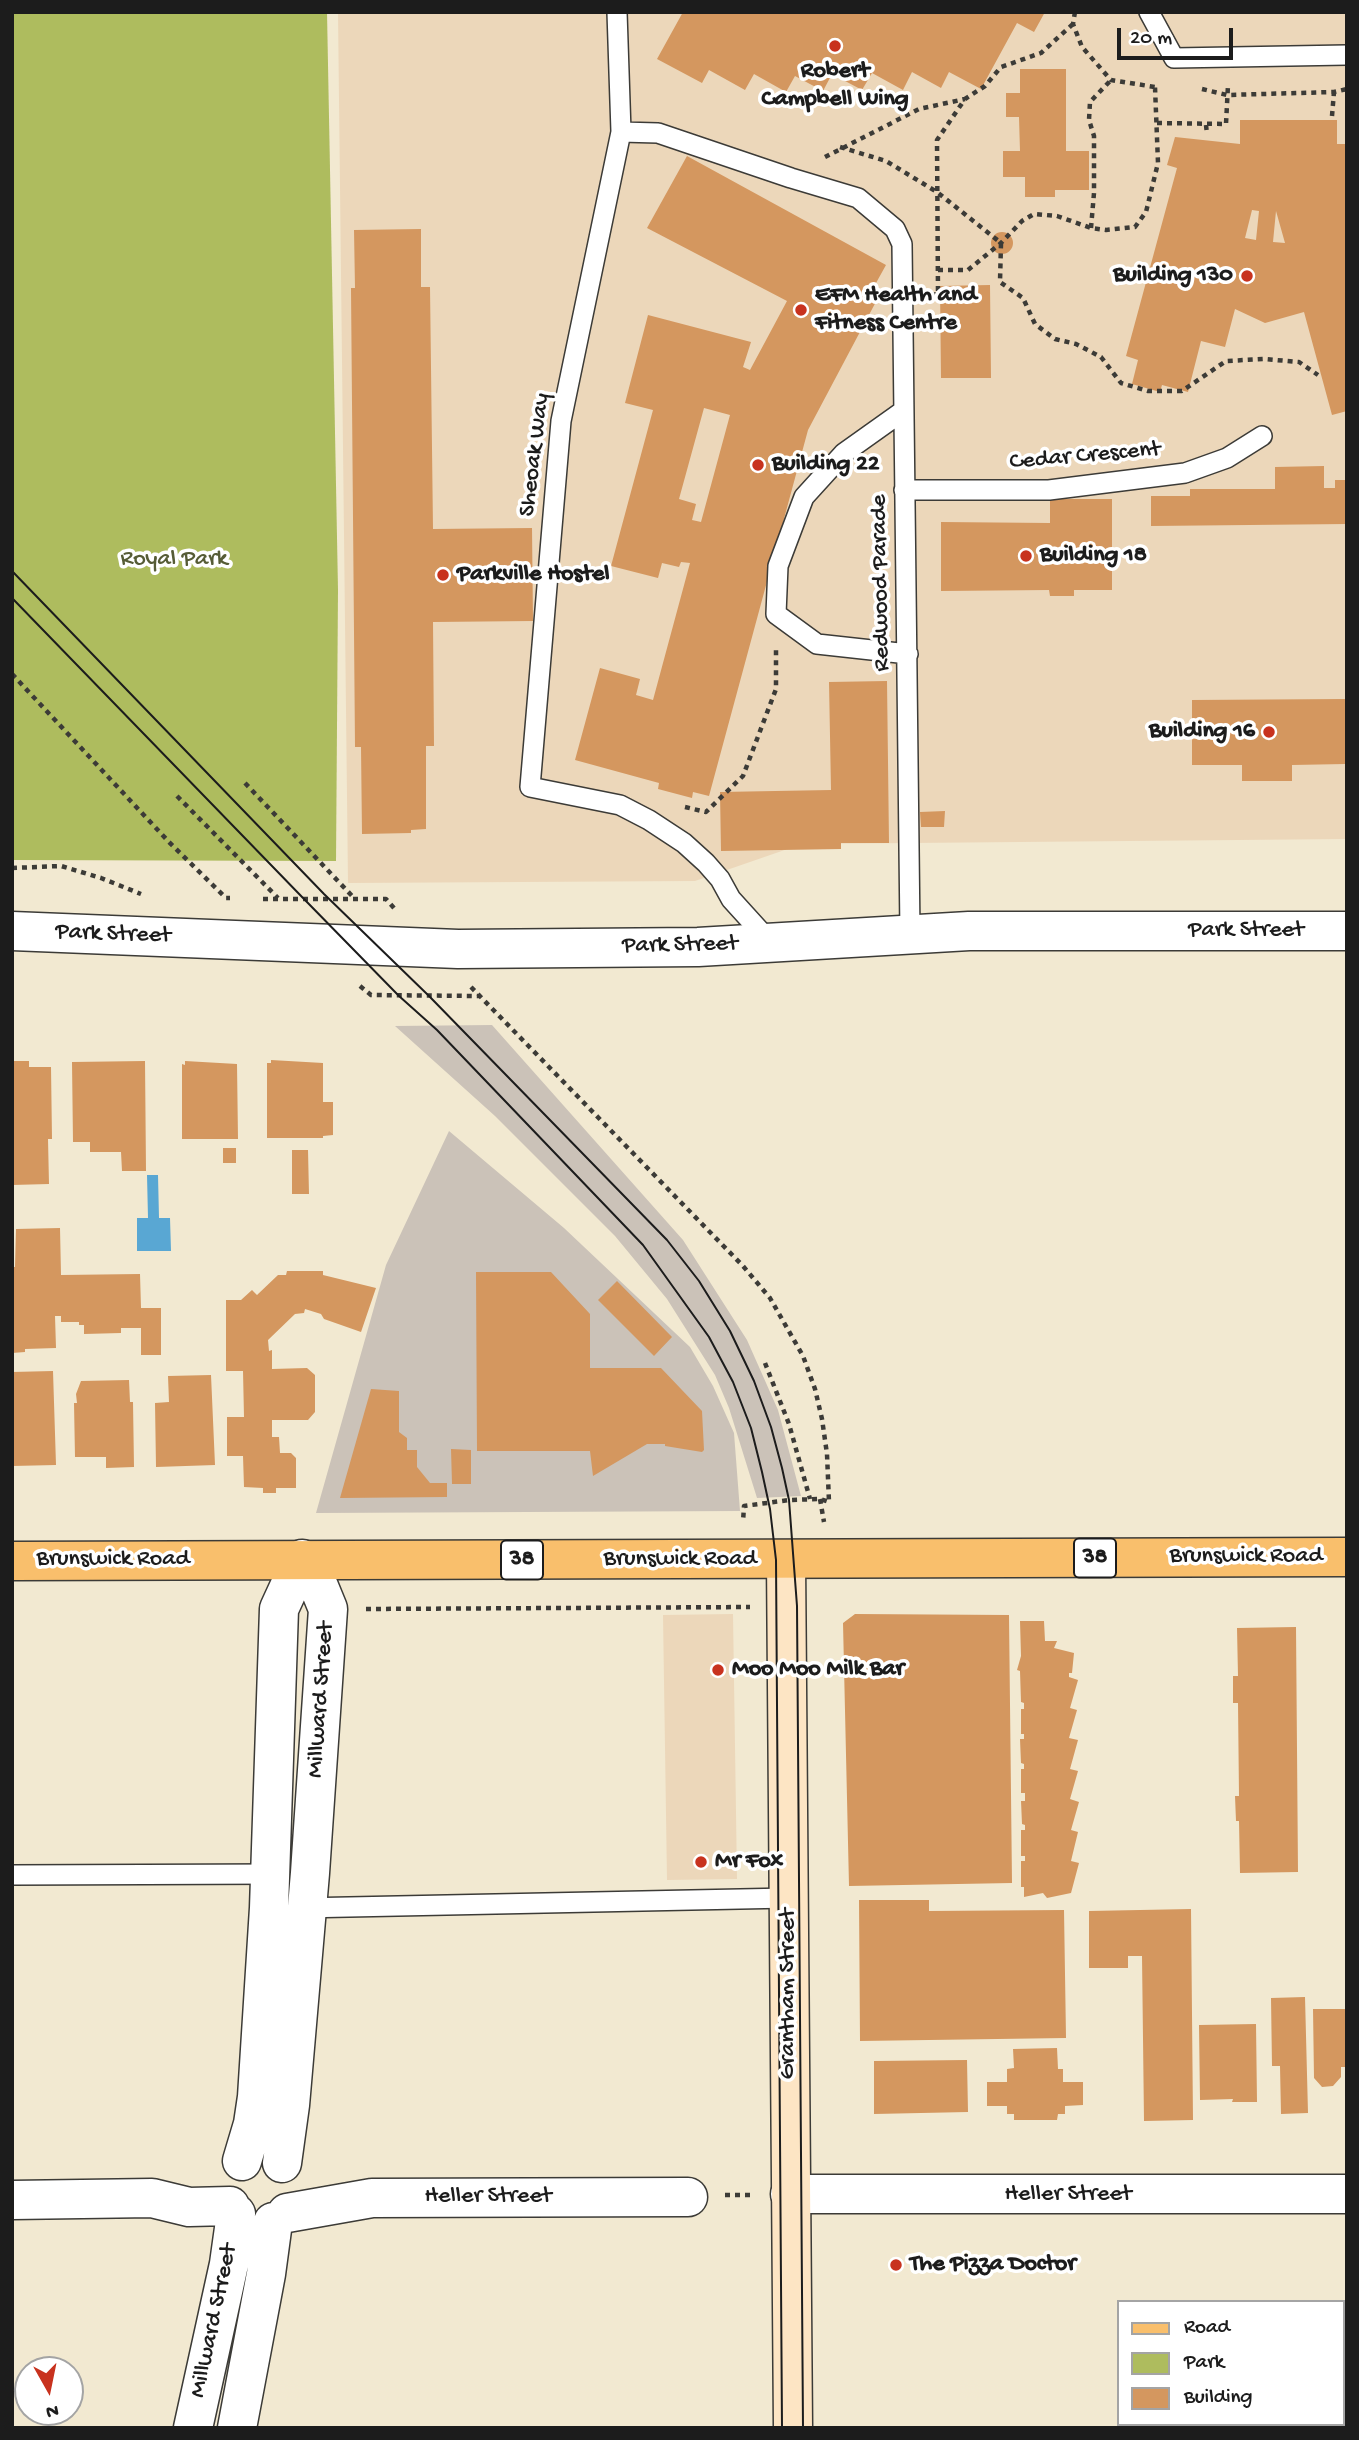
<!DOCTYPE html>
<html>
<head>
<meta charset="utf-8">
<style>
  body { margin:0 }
  #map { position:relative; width:1359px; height:2440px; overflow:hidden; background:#f2e9d1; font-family:"Gochi Hand",sans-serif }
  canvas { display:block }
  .frame { position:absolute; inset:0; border:14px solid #1c1c1c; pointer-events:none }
  .legend { position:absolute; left:1117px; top:2300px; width:228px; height:126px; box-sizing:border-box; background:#fff; border:2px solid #a4a4a4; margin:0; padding:9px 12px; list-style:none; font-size:21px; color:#1c1c1c }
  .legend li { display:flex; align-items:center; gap:14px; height:35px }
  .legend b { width:35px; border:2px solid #a4a4a4 }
  .north { position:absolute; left:14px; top:2356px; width:70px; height:70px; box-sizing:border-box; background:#fff; border:2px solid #a4a4a4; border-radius:50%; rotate:171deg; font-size:19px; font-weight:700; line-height:28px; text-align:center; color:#1c1c1c }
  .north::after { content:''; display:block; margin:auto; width:24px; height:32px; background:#c8321e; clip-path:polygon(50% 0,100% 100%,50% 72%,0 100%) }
  .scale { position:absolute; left:1117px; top:28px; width:116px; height:32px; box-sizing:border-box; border:4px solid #1c1c1c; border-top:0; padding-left:9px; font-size:21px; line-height:24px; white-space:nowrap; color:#1c1c1c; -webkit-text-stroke:5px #fff; paint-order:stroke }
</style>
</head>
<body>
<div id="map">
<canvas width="1359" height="2440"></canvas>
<div class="frame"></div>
<ul class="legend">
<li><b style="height:9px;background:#f9bf6c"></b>Road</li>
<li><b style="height:19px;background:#aebc5e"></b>Park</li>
<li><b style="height:19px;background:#d4975f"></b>Building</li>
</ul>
<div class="north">N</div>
<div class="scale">20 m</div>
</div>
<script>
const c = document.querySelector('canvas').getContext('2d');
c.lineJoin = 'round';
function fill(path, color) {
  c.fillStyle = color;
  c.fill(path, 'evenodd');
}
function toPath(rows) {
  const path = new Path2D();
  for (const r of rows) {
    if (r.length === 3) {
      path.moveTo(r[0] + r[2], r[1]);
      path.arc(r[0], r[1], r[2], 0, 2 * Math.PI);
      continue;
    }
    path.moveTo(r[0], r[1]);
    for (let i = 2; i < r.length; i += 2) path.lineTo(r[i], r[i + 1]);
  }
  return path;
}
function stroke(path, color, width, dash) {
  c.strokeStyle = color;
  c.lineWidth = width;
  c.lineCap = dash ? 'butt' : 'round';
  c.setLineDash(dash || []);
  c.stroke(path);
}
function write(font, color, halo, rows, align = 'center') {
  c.font = font + ' "Gochi Hand",sans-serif';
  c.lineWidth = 7;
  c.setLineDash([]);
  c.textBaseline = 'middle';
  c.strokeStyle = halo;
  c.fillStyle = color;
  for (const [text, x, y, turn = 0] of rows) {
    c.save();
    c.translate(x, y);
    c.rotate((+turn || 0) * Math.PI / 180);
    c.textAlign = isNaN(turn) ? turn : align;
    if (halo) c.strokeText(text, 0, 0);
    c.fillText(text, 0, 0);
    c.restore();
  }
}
fill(toPath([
  [338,12,1347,12,1347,839,802,844,695,881,348,883],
  [733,1614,737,1879,667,1880,663,1615]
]), '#ecd7ba');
fill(toPath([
  [492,1025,683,1240,747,1340,778,1410,801,1496,757,1498,729,1408,715,1375,667,1299,615,1236,495,1116,395,1026],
  [449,1131,564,1228,690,1347,713,1386,734,1433,740,1511,316,1513,386,1265]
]), '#cbc2b8');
fill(toPath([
  [12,12,327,12,338,590,336,861,12,860]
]), '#aebc5e');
fill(toPath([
  [147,1175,158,1175,159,1218,170,1218,171,1251,137,1251,137,1218,148,1218]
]), '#59a7d3');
fill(toPath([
  [683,12,1045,12,1034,32,1017,23,981,89,949,72,941,88,912,72,903,90,872,73,862,90,832,74,823,91,795,76,786,92,754,74,745,90,709,70,702,83,657,59],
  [1020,69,1066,69,1066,151,1089,151,1089,190,1055,190,1055,197,1025,197,1025,177,1003,177,1003,151,1020,151,1019,117,1006,117,1006,93,1020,93],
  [1240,120,1337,120,1337,144,1347,144,1347,411,1332,415,1304,312,1265,323,1235,309,1225,347,1201,341,1188,392,1162,385,1160,392,1132,384,1138,360,1126,356,1177,168,1167,165,1175,137,1240,144],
  [1252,210,1259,211,1256,240,1245,238],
  [1276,211,1285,243,1273,242],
  [687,156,886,265,871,292,879,296,808,430,709,796,693,792,692,798,658,789,659,783,575,760,600,668,640,679,636,695,653,700,690,563,681,562,679,567,662,563,658,578,611,566,653,410,625,403,648,315,751,342,743,367,750,370,787,301,647,228],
  [704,408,730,415,701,522,692,520,696,504,679,499],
  [421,229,421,287,430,287,433,529,532,528,533,621,433,622,434,746,426,746,426,829,411,830,411,833,362,834,361,747,355,747,351,288,355,288,354,230],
  [1002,243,11],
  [990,285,991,378,941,378,940,286],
  [1324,466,1324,488,1335,488,1335,480,1347,480,1347,524,1151,526,1151,496,1190,496,1190,489,1275,489,1275,467],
  [1050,499,1112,499,1112,590,1074,590,1074,596,1050,596,1049,590,941,591,941,522,1050,523],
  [887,681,889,843,841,843,841,849,721,851,720,792,831,790,829,682],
  [1345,699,1345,764,1292,765,1292,781,1242,781,1242,765,1192,765,1192,700],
  [945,811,944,827,921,827,920,812],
  [271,1060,323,1063,323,1102,333,1102,333,1135,323,1136,323,1138,267,1138,267,1063,271,1063],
  [12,1061,29,1061,29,1067,51,1067,52,1139,48,1139,49,1184,12,1185],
  [145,1061,146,1171,122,1171,121,1152,90,1152,90,1142,73,1142,72,1062],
  [185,1061,237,1064,238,1139,182,1139,182,1064,185,1065],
  [223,1148,236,1148,236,1163,223,1163],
  [292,1150,308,1150,309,1194,292,1194],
  [60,1228,61,1275,140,1274,141,1308,161,1308,161,1355,141,1355,141,1328,121,1328,121,1333,84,1334,84,1325,79,1325,79,1322,61,1322,61,1316,55,1316,56,1348,25,1349,25,1352,12,1353,12,1267,15,1267,16,1229],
  [287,1271,323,1271,323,1275,376,1288,361,1332,324,1319,321,1314,305,1309,304,1313,295,1314,268,1340,269,1351,272,1350,272,1369,307,1368,315,1375,315,1412,308,1420,272,1420,272,1437,279,1437,280,1453,291,1453,296,1458,296,1488,276,1488,276,1493,263,1493,263,1488,244,1487,243,1456,227,1456,227,1417,244,1417,243,1371,226,1371,226,1300,241,1300,252,1290,257,1295,278,1275,286,1275],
  [476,1272,551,1272,590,1314,590,1368,661,1368,702,1411,704,1450,702,1452,665,1446,665,1444,647,1444,593,1476,590,1451,477,1451],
  [617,1281,672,1337,654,1356,598,1300],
  [53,1371,56,1465,12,1466,12,1372],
  [211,1375,215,1465,156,1467,155,1403,169,1402,168,1376],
  [129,1380,130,1402,133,1402,134,1467,106,1468,106,1457,75,1457,74,1403,77,1403,76,1394,81,1381],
  [371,1389,399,1391,399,1432,407,1438,407,1450,417,1450,417,1467,430,1483,447,1483,447,1497,340,1498],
  [451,1449,471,1450,471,1484,452,1484],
  [855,1614,1009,1615,1012,1883,849,1886,843,1623],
  [1020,1621,1044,1621,1045,1641,1057,1641,1054,1648,1074,1653,1072,1673,1069,1673,1069,1677,1078,1680,1070,1708,1077,1710,1069,1738,1078,1740,1070,1769,1078,1771,1070,1799,1079,1802,1071,1830,1078,1832,1071,1861,1079,1863,1071,1893,1047,1898,1043,1893,1024,1897,1024,1887,1021,1887,1021,1861,1025,1861,1025,1856,1021,1856,1021,1830,1025,1830,1025,1825,1022,1824,1021,1801,1025,1801,1025,1793,1021,1793,1021,1769,1024,1769,1024,1764,1021,1763,1020,1739,1024,1739,1024,1734,1021,1734,1021,1709,1024,1709,1024,1703,1021,1702,1020,1671,1017,1670,1021,1656],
  [1296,1627,1298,1872,1240,1873,1239,1821,1236,1821,1235,1796,1239,1796,1238,1703,1233,1703,1233,1676,1238,1676,1237,1628],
  [859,1900,929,1900,929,1911,1064,1910,1066,2038,860,2041],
  [1191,1909,1193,2120,1144,2121,1142,1956,1128,1956,1128,1968,1089,1968,1089,1911],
  [1305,1997,1308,2113,1281,2114,1280,2066,1272,2066,1271,1998],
  [1313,2009,1347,2009,1347,2067,1341,2067,1341,2077,1333,2086,1322,2087,1314,2078],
  [1256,2024,1257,2102,1232,2102,1233,2099,1200,2100,1199,2025],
  [1057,2048,1058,2069,1063,2069,1063,2082,1083,2082,1083,2105,1065,2106,1065,2114,1058,2114,1057,2120,1014,2120,1014,2114,1007,2114,1007,2106,987,2106,987,2082,1007,2082,1007,2069,1014,2068,1013,2049],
  [967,2060,968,2112,874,2114,874,2061]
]), '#d4975f');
const service = toPath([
  [617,12,621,132,561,421,530,787,620,805,649,820,684,843,706,863,720,879,731,899,770,942],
  [1149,12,1174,58,1347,55],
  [621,132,658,133,791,178,858,198,895,229,902,244,910,933],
  [903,411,844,453,804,497,778,566,776,614,817,644,908,654],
  [904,490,1049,490,1185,473,1227,458,1262,436],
  [12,1875,277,1874],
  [300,1908,789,1898]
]);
const minor = toPath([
  [242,2161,253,2124,257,2097,269,1908,279,1609,302,1559],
  [282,2163,290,2105,310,1873,328,1609,319,1587,302,1559],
  [790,2194,1347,2194],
  [12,2200,152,2198,189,2207,230,2206],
  [287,2213,372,2198,688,2197],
  [193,2428,229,2264,236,2214],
  [237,2428,266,2274,273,2222]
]);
const tertiary = toPath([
  [12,931,458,949,698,947,969,931,1347,931]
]);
const secondary = toPath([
  [786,1560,793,2428]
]);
const primary = toPath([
  [12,1561,1347,1557]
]);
stroke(service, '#3c3b37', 22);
stroke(minor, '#3c3b37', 41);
stroke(tertiary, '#3c3b37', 41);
stroke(secondary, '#3c3b37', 41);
stroke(primary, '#3c3b37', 41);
stroke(toPath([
  [1075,12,1073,24,1082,47,1111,80,1155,87],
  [1202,89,1227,95,1334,92,1347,89],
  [1332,116,1334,92],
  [1157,123,1226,124,1228,85],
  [1206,125,1207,134],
  [840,147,886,161,937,192,1001,243,1000,282,1023,298,1035,324,1055,339,1076,344,1101,357,1121,383,1148,391,1182,391,1226,361,1264,359,1299,362,1318,375],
  [825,157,919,109,965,99],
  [1091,228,1094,193,1094,136,1089,120,1090,102,1111,80],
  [938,270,968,270,1001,243,1022,221,1034,214,1057,216,1091,228,1106,230,1135,227,1146,212,1158,163,1155,87],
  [931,295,938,294,937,140,965,99,985,86,1001,67,1041,53,1073,24],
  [12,674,169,842,226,898,230,898],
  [245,783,355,899],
  [177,796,278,898],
  [685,807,706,812,743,776,776,689,776,650],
  [12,868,61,866,101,878,141,894],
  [263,899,386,899,394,908],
  [360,986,371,995,479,996],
  [471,987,743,1266,770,1298,803,1356,815,1389,822,1419,827,1454,829,1502,820,1499,789,1500,744,1506,743,1522],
  [765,1363,789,1424,810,1499],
  [820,1499,824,1522],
  [366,1609,750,1607],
  [725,2195,754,2195]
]), '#3c3b37', 4.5, [5, 5]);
stroke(service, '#fff', 19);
stroke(minor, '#fff', 38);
stroke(tertiary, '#fff', 38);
stroke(secondary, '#fde5c4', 38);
stroke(primary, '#f9bf6c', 38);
stroke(toPath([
  [12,571,324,894,429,996,667,1240,699,1281,730,1331,754,1381,771,1427,782,1468,789,1500,797,1606,803,2428],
  [12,598,304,899,399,996,437,1030,643,1245,709,1337,733,1382,751,1428,762,1472,770,1509,776,1560,782,2428]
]), '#1c1c1c', 2);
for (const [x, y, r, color] of [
  [835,46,7,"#c8321e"],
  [1247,276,7,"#c8321e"],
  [801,310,7,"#c8321e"],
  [758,465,7,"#c8321e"],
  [1026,556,7,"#c8321e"],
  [443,575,7,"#c8321e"],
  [1269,732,7,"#c8321e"],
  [718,1670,7,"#c8321e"],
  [701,1862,7,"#c8321e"],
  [896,2265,7,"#c8321e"]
]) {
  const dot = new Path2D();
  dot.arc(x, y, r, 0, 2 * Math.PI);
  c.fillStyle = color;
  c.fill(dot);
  stroke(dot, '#fff', 2.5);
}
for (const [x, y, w] of [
  [1095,1558,42],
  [522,1560,42]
]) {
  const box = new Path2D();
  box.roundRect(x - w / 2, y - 19.5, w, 39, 5);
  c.fillStyle = '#fff';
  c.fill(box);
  stroke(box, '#1c1c1c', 2);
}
write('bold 23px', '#1c1c1c', null, [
  ["38",1095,1558],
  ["38",522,1560]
]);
write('bold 24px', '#1c1c1c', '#fff', [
  ["Robert",835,72,"center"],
  ["Campbell Wing",835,100,"center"],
  ["Building 130",1233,276,"right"],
  ["EFM Health and",815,296],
  ["Fitness Centre",815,324],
  ["Building 22",772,465],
  ["Building 18",1040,556],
  ["Parkville Hostel",457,575],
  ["Building 16",1255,732,"right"],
  ["Moo Moo Milk Bar",732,1670],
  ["Mr Fox",715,1862],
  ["The Pizza Doctor",910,2265]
], 'left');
write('24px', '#1c1c1c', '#fff', [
  ["Sheoak Way",536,455,-83],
  ["Cedar Crescent",1085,457,-5],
  ["Redwood Parade",882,583,-91],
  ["Park Street",1246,931],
  ["Park Street",113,935,2],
  ["Park Street",680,946,-1],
  ["Brunswick Road",1246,1557],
  ["Brunswick Road",113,1560],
  ["Brunswick Road",680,1560],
  ["Millward Street",322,1700,-86],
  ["Grantham Street",789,1994,-90],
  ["Heller Street",1068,2195],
  ["Heller Street",488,2197],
  ["Millward Street",215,2321,-78]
]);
write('24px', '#565c36', '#fff', [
  ["Royal Park",174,560]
]);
</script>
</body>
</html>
